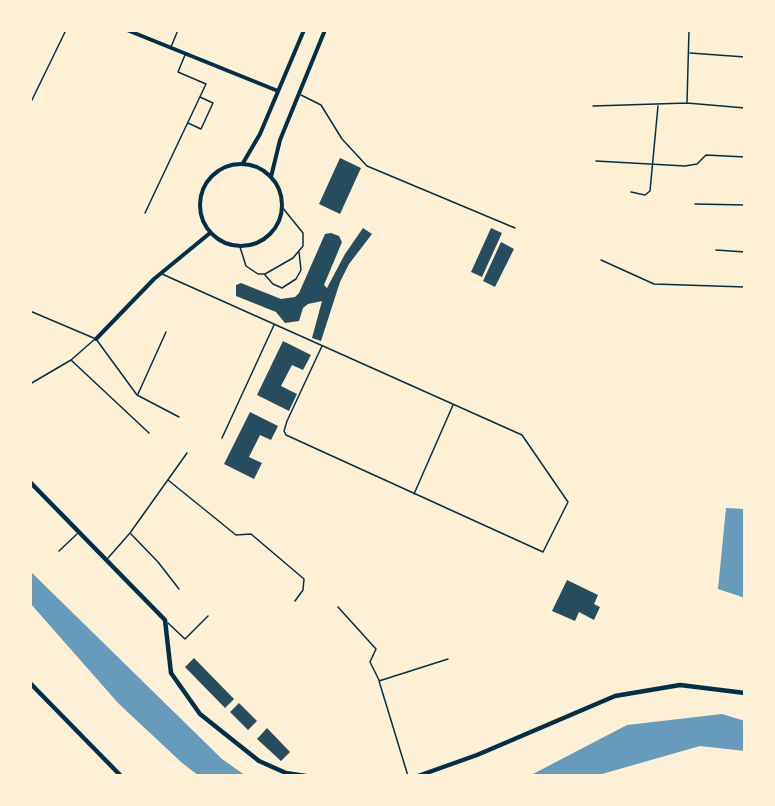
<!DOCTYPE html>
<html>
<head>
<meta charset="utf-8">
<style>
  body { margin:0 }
  #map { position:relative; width:775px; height:806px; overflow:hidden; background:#fdf0d5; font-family:Rubik,sans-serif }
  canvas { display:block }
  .frame { position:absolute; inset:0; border:32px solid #fdf0d5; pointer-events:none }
</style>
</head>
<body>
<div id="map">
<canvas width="775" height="806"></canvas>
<div class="frame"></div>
</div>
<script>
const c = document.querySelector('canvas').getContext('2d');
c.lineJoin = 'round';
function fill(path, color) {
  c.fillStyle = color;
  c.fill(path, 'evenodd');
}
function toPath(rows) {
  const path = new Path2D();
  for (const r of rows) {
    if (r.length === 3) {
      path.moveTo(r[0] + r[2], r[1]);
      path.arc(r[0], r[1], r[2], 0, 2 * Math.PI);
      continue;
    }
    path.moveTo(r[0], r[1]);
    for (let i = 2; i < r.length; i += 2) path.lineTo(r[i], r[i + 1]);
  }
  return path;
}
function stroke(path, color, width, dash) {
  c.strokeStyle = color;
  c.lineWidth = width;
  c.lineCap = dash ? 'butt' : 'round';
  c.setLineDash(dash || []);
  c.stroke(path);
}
fill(toPath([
  [726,508,745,509,745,598,718,589],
  [30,571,222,759,246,776,199,776,181,762,118,703,30,603],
  [722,714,745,721,745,751,700,746,595,776,529,776,627,725]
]), '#669bbc');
fill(toPath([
  [340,158,361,168,340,214,319,204],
  [363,228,372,234,349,264,340,282,321,341,312,338,322,301,308,304,303,308,299,321,285,323,276,312,236,296,236,285,241,283,281,299,295,297,299,293,325,234,331,233,339,236,342,242,324,285,327,288,345,254],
  [491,228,502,233,482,277,471,272],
  [501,242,514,249,495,287,483,281],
  [283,341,311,355,303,370,292,365,281,386,297,394,289,411,257,395],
  [250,412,278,426,271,440,260,435,249,457,262,463,254,479,224,464],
  [567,580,598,595,594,604,600,607,594,620,579,612,575,621,552,611],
  [194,658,234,699,225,708,185,667],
  [239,703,257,721,248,730,230,712],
  [267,728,290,752,281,761,257,739]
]), '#264d5e');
stroke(toPath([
  [171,47,178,30],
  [690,53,745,57],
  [301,95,321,105,342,139,367,166,515,228],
  [687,102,689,30],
  [30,104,66,30],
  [593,106,687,103,745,108],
  [188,123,201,129,213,103,200,97],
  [596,161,685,166,697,164,706,155,745,157],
  [631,192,645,195,650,191,658,106],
  [695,204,745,205],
  [145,213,206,84,178,72,185,55],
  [240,247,246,266,258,274,265,274,293,258,303,246,303,233,282,207],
  [716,250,745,252],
  [601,260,654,284,745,287],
  [162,274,522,435,568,502,543,552,286,435,284,431,287,421,322,346],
  [265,275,273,284,282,288,296,279,301,270,299,252],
  [30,311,96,339,137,395,179,417],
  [71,360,149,433],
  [30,384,71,360,95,339],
  [138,394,166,332],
  [222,438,274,325],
  [168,480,236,535,251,534,304,579,303,590,295,601],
  [414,494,453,405],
  [131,534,158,562,179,589],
  [59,551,77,534],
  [108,558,130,533,187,453],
  [338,607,376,649,370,662,379,680],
  [168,623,185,639,208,616],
  [408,776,379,681,448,659]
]), '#003049', 1.5);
stroke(toPath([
  [127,30,278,91],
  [243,163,260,134,304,30],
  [241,205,41],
  [271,177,280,140,325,30],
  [96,339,154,279,210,233]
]), '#003049', 4);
stroke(toPath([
  [30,482,165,620,171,673,200,714,259,761,286,773,306,776],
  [30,683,121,776],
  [418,776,477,755,615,696,680,685,745,693]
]), '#003049', 4.5);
</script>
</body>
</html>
